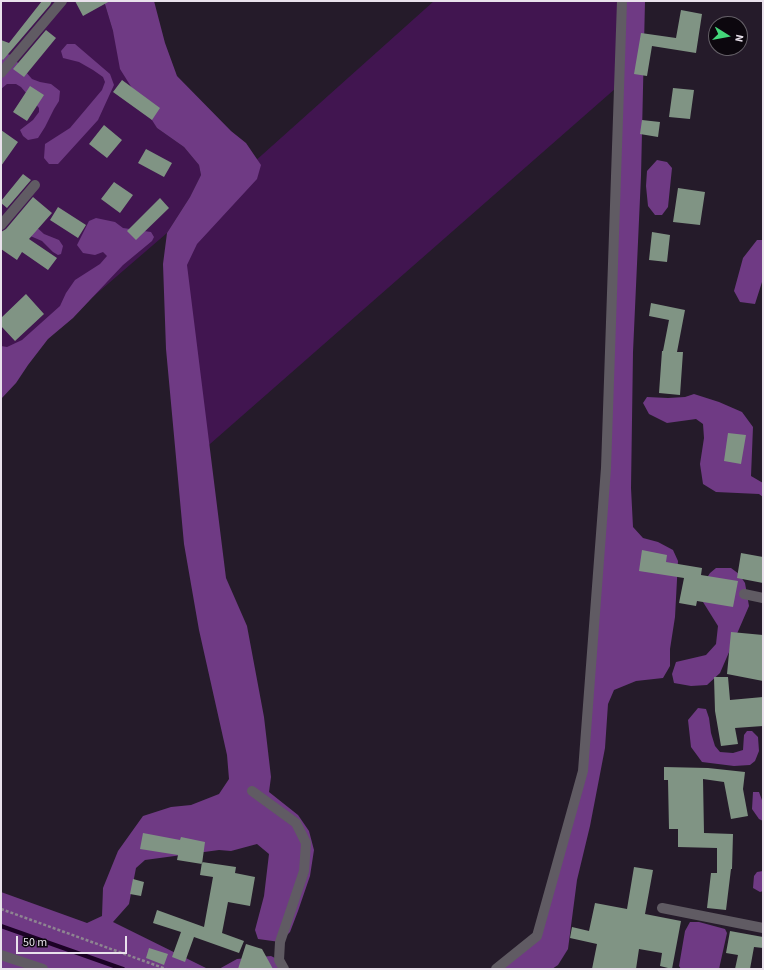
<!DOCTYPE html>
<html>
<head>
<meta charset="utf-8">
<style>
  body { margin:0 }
  #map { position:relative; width:764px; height:970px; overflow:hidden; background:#251b2a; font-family:"Source Sans 3",sans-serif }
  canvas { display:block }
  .frame { position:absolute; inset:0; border:2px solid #e9e2ec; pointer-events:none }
  .north { position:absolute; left:708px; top:16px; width:40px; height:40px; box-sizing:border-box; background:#0c070e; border:1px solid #645f67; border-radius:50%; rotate:101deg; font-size:11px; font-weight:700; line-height:16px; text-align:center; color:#e9e2ec }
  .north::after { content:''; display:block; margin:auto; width:14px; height:18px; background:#44d77a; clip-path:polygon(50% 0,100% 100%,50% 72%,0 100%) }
  .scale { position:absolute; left:16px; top:936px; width:111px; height:18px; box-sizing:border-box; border:2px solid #e9e2ec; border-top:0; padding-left:5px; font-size:12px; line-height:14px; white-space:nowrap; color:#e9e2ec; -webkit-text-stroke:3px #0c070e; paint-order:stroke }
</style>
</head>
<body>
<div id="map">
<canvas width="764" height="970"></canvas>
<div class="frame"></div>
<div class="north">N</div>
<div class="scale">50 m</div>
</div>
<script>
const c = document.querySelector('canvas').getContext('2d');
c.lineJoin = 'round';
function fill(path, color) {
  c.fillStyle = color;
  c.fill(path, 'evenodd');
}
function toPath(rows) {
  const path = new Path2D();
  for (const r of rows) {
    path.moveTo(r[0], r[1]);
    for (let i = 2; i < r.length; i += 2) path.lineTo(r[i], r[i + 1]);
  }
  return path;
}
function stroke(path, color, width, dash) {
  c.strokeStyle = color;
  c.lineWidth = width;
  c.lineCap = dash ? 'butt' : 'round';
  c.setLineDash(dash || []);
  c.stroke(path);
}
fill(toPath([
  [1,1,104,1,113,31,157,128,184,147,199,165,201,175,190,197,167,233,44,339,1,394],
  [434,1,619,1,616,88,202,451,179,256,253,163]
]), '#411550');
fill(toPath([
  [104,1,154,1,165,43,177,76,231,131,246,143,261,165,257,179,197,244,187,265,226,578,247,626,264,717,271,777,269,792,298,815,309,831,314,850,310,876,298,911,290,932,280,942,258,939,255,930,264,896,269,854,257,844,231,851,219,850,145,860,136,868,129,904,113,922,208,969,1,969,1,892,87,923,102,916,103,888,118,851,143,816,171,807,191,805,219,794,229,779,227,755,199,630,184,544,166,349,163,264,167,233,190,197,201,175,199,165,184,147,157,128,120,69,113,31],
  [619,1,645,1,641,176,633,352,631,488,633,527,643,538,658,542,673,550,678,561,675,617,670,649,670,666,663,678,636,681,614,690,608,704,605,748,590,826,577,880,568,949,558,965,552,969,496,969,537,936,583,771,603,469],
  [67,44,75,44,110,74,114,85,98,120,58,164,49,164,44,158,45,144,70,128,102,90,105,82,103,77,93,70,79,62,63,58,61,51],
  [7,54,11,55,32,79,40,82,51,84,60,91,59,101,54,109,45,127,38,138,28,140,23,136,20,130,33,120,39,112,39,108,21,87,16,84,7,84,1,89,1,60],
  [657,160,667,162,672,168,668,207,662,215,655,215,648,206,646,186,647,171],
  [96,218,115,222,123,228,151,232,154,237,152,241,123,265,73,318,48,339,28,365,16,383,1,399,1,346,7,347,22,340,60,306,66,293,75,280,100,264,107,256,103,252,95,255,83,253,77,245,89,221],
  [33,224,44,234,59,240,63,246,61,254,58,255,53,252,42,241,28,235],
  [757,240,763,240,762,282,755,304,740,302,734,291,743,258],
  [694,394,719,402,742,412,753,427,751,476,763,483,763,497,759,494,716,492,703,484,700,464,704,438,703,424,696,419,667,423,649,414,643,403,647,397,668,398,685,397],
  [716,568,731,568,739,574,745,583,749,606,720,673,707,685,691,686,674,683,672,674,676,662,706,655,716,644,718,626,703,602,703,584,710,573],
  [698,708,706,709,709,718,711,733,715,746,720,752,733,753,743,750,744,735,747,731,752,731,758,737,759,751,755,761,750,765,734,766,702,762,691,747,688,720],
  [753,792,759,792,763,803,763,821,759,819,752,809],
  [763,871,763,891,760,892,753,888,754,876,757,872],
  [690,922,699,922,725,929,727,933,719,969,681,969,679,966,685,931],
  [271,956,279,960,284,969,219,969,237,959]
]), '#6f3a84');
stroke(toPath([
  [1,926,123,969]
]), '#1c0226', 4.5);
fill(toPath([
  [42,1,52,1,50,5,3,60,1,58,1,40,9,43],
  [75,1,110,1,83,16],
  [681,10,702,14,696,53,652,46,647,76,634,74,641,33,676,38],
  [46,30,56,38,24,77,13,69],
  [122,80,160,108,152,120,113,92],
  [30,86,44,95,27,121,13,112],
  [673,88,694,90,690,119,669,117],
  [642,120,660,122,658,137,640,134],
  [104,125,122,140,107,158,89,144],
  [1,130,18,142,1,166],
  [146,149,172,163,164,177,138,163],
  [23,174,31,180,7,208,1,203,1,201],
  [114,182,133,195,120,213,101,199],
  [678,188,705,192,700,225,673,222],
  [33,197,52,213,29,239,57,258,48,270,22,252,17,260,1,249,1,232,6,229],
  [160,198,169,208,136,240,127,231],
  [58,207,86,225,78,238,50,220],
  [652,232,670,235,667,262,649,260],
  [26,294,44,314,15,341,1,326,1,318],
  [651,303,685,310,677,352,683,352,680,395,659,393,662,351,663,351,669,320,649,316],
  [728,433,746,435,741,464,724,461],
  [642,550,667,555,666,562,702,568,701,575,738,581,733,607,697,601,696,606,679,603,684,578,639,571],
  [741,553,763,557,763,583,737,578],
  [731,632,763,635,763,681,727,674],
  [714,677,728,677,730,700,763,697,763,726,735,728,738,744,721,746,715,711],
  [664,767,708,768,745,772,743,789,748,816,731,819,724,782,703,779,704,833,733,834,732,869,731,869,726,910,707,908,711,873,717,873,717,848,678,847,678,829,669,829,668,780,664,780],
  [143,833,180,840,181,837,205,842,202,864,177,860,178,855,140,849],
  [202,862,236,867,235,873,255,877,250,906,228,902,222,933,244,941,239,953,194,937,185,962,172,957,181,932,153,923,157,910,204,927,213,877,200,875],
  [634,867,653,870,645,914,681,921,672,969,660,966,662,953,639,949,636,969,592,969,597,944,570,938,572,927,589,931,595,903,627,909],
  [133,879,144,882,141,896,130,894],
  [730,931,763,937,763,948,754,947,750,969,735,969,738,955,726,953],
  [246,944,262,949,273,969,238,969],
  [149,948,168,954,164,965,146,958]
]), '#809484');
stroke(toPath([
  [1,909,166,969]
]), '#8e8591', 2.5, [3, 2]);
stroke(toPath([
  [1,73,62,1],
  [1,225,35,185],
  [744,594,763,598],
  [252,791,296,823,306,843,304,871,280,942,279,960,284,969],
  [662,908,763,928],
  [1,955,43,969],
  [496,969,537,936,583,771,606,468,622,1]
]), '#605b63', 10);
</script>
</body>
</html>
